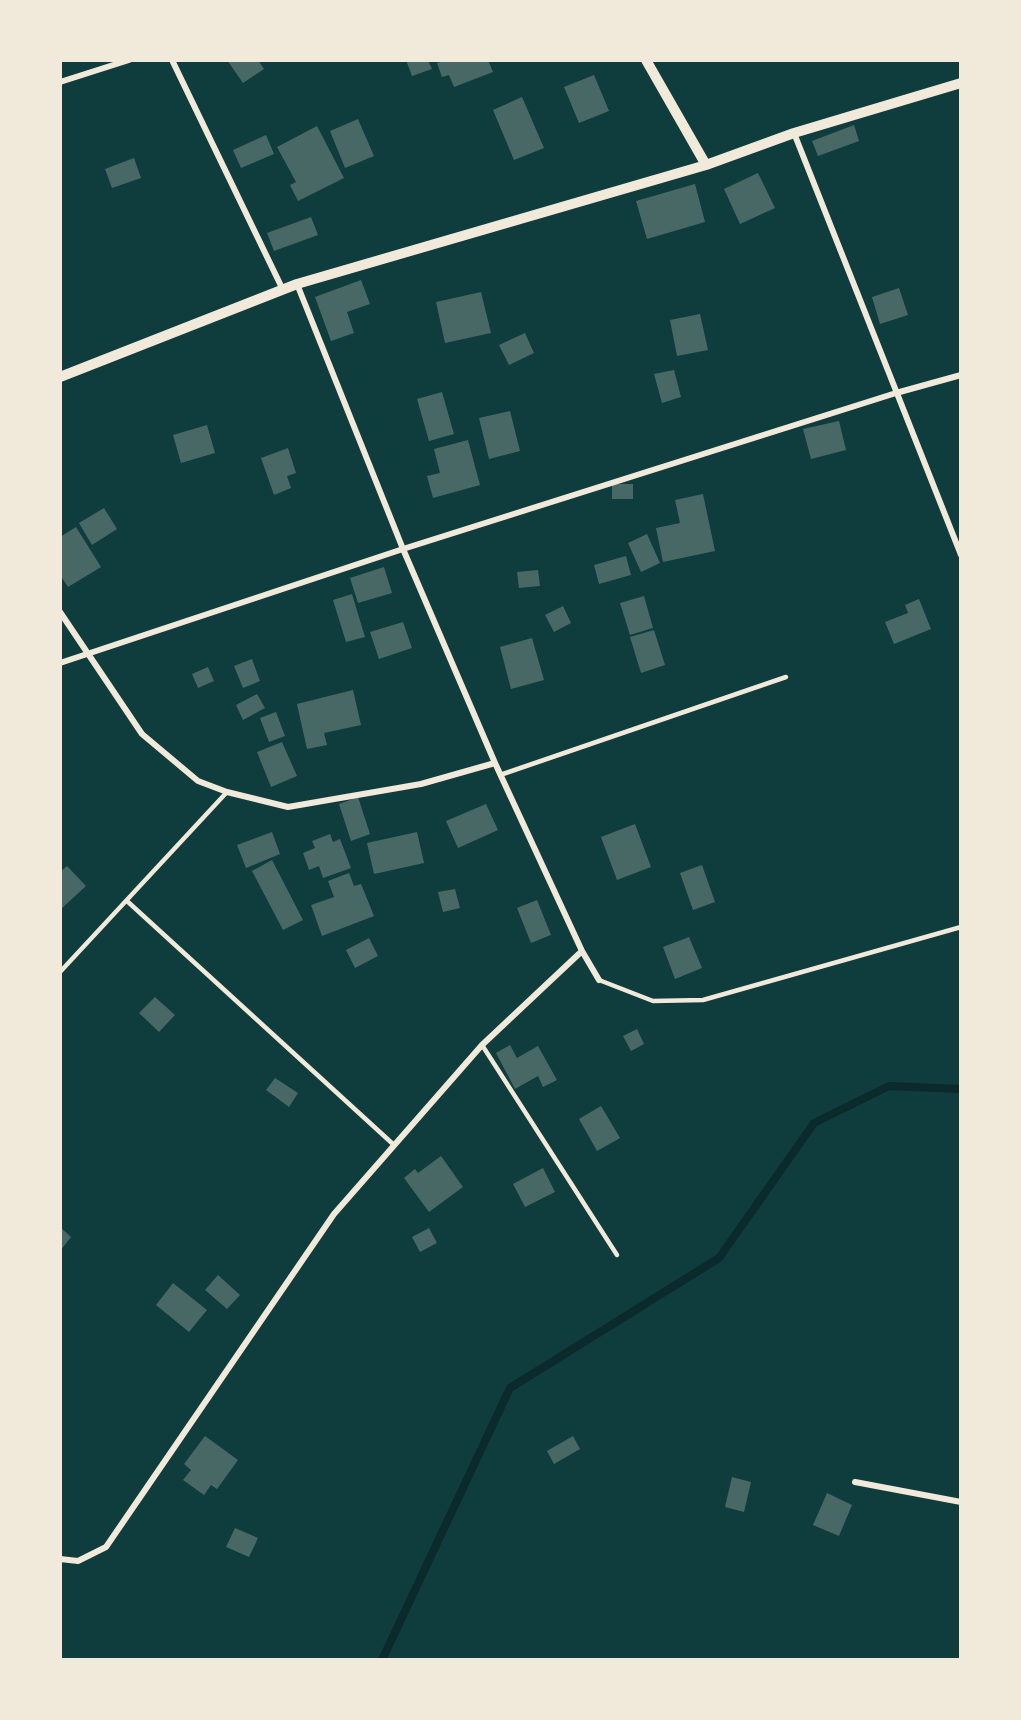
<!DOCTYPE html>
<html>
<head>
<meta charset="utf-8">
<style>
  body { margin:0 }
  #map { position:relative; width:1021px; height:1720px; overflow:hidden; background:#0f3d3e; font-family:Roboto,sans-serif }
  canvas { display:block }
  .frame { position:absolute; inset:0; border:62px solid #f1e9da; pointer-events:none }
</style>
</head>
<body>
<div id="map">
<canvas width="1021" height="1720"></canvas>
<div class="frame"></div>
</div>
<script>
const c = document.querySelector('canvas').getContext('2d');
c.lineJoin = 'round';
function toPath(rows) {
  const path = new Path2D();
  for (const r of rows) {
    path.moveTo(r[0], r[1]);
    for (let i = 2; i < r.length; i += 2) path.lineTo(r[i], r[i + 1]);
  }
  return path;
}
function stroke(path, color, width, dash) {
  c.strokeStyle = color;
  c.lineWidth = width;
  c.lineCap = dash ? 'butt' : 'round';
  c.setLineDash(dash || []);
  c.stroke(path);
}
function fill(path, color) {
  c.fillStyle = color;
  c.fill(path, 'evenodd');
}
stroke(toPath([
  [382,1660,510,1388,719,1258,814,1123,889,1086,961,1089]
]), '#0a2a2b', 8);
fill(toPath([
  [227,60,258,60,264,69,243,83],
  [406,60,428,60,432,69,412,76],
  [445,60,488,60,493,72,454,87,449,75,442,77,437,63],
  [594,75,609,111,579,123,564,87],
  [522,97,544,148,514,160,493,110],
  [358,119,374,156,345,168,330,131],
  [854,125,859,141,818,156,812,141],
  [317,126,344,178,298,201,290,185,296,182,277,147],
  [266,135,274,154,241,168,233,150],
  [134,158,141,178,112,188,105,169],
  [758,173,775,208,740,224,724,189],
  [695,184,705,222,647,239,636,201],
  [311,217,318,235,274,251,267,233],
  [361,280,370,304,347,312,354,333,331,341,315,297],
  [899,288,908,315,880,324,872,297],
  [481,292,491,333,445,343,436,302],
  [700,314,708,350,677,356,670,320],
  [525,333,534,353,509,365,499,345],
  [674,370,681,397,662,403,654,374],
  [442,392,454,434,429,441,417,399],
  [510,411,520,451,489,459,479,418],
  [839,421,846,450,811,459,803,429],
  [207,425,215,453,181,463,173,435],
  [468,440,480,485,433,498,427,476,440,473,434,449],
  [288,448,296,473,287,476,291,488,274,495,261,458],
  [612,484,633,484,633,499,612,499],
  [703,494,715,551,663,562,656,528,680,523,675,500],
  [104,508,117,529,92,545,79,523],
  [76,527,101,567,68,587,60,575,60,537],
  [647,534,660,563,641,572,628,543],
  [626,556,631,575,599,584,594,565],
  [384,567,392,593,358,603,350,578],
  [538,570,540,586,519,588,517,572],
  [352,594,365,637,346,642,333,600],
  [644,596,653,628,630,635,620,603],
  [919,599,931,629,894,644,885,622,908,613,905,605],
  [563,606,571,623,554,632,545,615],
  [403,622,412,648,379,659,370,632],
  [654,630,665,665,641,673,630,637],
  [532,638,544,680,511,689,500,647],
  [252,659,260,681,243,688,234,666],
  [208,667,214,681,198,688,192,674],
  [353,690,361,725,324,733,327,745,307,749,297,704],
  [257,694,265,708,243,720,236,705],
  [276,712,285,736,269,742,260,718],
  [282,742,297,776,271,787,257,752],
  [358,797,370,834,351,841,339,804],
  [486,804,498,830,458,848,446,821],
  [635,824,651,867,617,880,601,837],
  [272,832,280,854,246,868,237,845],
  [417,832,424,863,374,874,367,843],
  [330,834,333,842,340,839,351,868,323,878,319,866,309,870,303,853,315,848,312,841],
  [272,860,303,920,283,930,252,871],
  [702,865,715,902,693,910,680,873],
  [67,866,86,886,60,910,60,872],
  [349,873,354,886,361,884,374,916,322,936,311,905,334,897,328,881],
  [455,889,460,908,443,912,438,892],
  [537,900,551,935,531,943,517,908],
  [689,937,702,968,675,979,663,947],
  [369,938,378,956,355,968,346,950],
  [155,997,175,1015,159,1032,139,1013],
  [637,1029,644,1044,631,1051,623,1036],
  [510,1045,517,1058,538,1046,557,1080,543,1087,538,1076,515,1089,496,1053],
  [275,1078,298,1093,289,1107,266,1090],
  [601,1106,620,1138,597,1151,579,1119],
  [441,1156,463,1187,429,1212,404,1178,415,1169,418,1173],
  [543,1168,555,1192,525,1207,513,1184],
  [60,1227,71,1237,60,1251],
  [429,1228,437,1243,420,1252,412,1237],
  [218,1275,240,1295,227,1309,205,1290],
  [173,1283,207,1310,189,1332,156,1305],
  [205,1436,238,1460,217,1489,211,1485,204,1495,183,1480,191,1470,184,1464],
  [573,1436,580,1449,554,1464,547,1451],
  [732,1477,751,1482,744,1512,725,1507],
  [827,1493,852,1505,839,1536,813,1525],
  [235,1528,258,1538,249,1557,226,1547]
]), '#486865');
stroke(toPath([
  [500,775,786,677],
  [127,901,394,1145],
  [60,972,227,792],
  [599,980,653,1001,703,1000,961,927],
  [482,1045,617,1255]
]), '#f1e9da', 4.5);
stroke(toPath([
  [172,60,283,290],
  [60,82,129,60],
  [794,133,961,555],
  [297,284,403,549,495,763,582,951,599,980],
  [60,612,142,734,198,781,227,792,288,807,421,784,495,763],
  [60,663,403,549,896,393,961,375],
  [855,1482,961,1502],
  [60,1559,78,1561,106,1547,334,1214,482,1045,582,951]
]), '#f1e9da', 6);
stroke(toPath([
  [646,60,706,165],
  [60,377,297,284,706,165,794,133,961,83]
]), '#f1e9da', 10);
</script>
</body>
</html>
